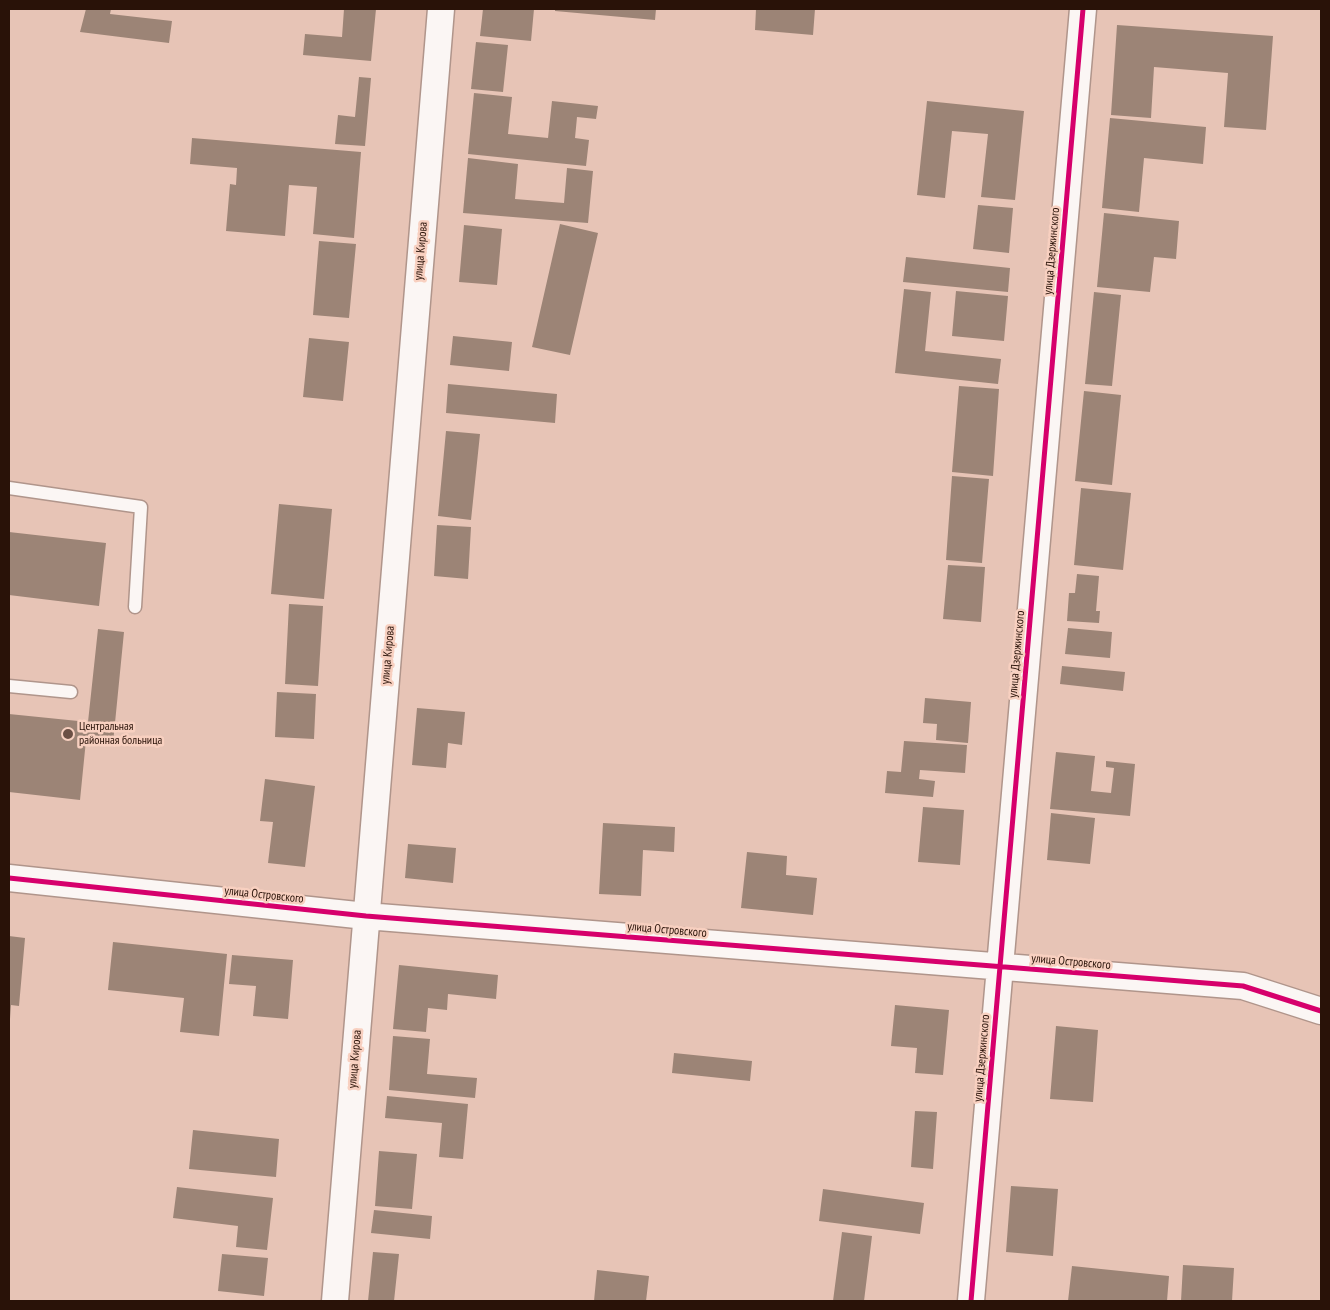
<!DOCTYPE html>
<html>
<head>
<meta charset="utf-8">
<style>
  body { margin:0 }
  #map { position:relative; width:1330px; height:1310px; overflow:hidden; background:#e7c4b6; font-family:"PT Sans Narrow",sans-serif }
  canvas { display:block }
  .frame { position:absolute; inset:0; border:10px solid #291208; pointer-events:none }
</style>
</head>
<body>
<div id="map">
<canvas width="1330" height="1310"></canvas>
<div class="frame"></div>
</div>
<script>
const c = document.querySelector('canvas').getContext('2d');
c.lineJoin = 'round';
function fill(path, color) {
  c.fillStyle = color;
  c.fill(path, 'evenodd');
}
function toPath(rows) {
  const path = new Path2D();
  for (const r of rows) {
    path.moveTo(r[0], r[1]);
    for (let i = 2; i < r.length; i += 2) path.lineTo(r[i], r[i + 1]);
  }
  return path;
}
function stroke(path, color, width, dash) {
  c.strokeStyle = color;
  c.lineWidth = width;
  c.lineCap = dash ? 'butt' : 'round';
  c.setLineDash(dash || []);
  c.stroke(path);
}
function write(font, color, halo, rows, align = 'center') {
  c.font = font + ' "PT Sans Narrow",sans-serif';
  c.lineWidth = 5;
  c.setLineDash([]);
  c.textBaseline = 'middle';
  c.strokeStyle = halo;
  c.fillStyle = color;
  for (const [text, x, y, turn = 0] of rows) {
    c.save();
    c.translate(x, y);
    c.rotate((+turn || 0) * Math.PI / 180);
    c.textAlign = isNaN(turn) ? turn : align;
    if (halo) c.strokeText(text, 0, 0);
    c.fillText(text, 0, 0);
    c.restore();
  }
}
fill(toPath([
  [86,9,111,9,110,14,172,21,169,43,80,32],
  [344,9,376,9,371,61,303,55,305,34,342,37],
  [483,9,534,9,531,41,480,36],
  [555,9,656,9,655,20,555,11],
  [756,9,815,9,813,35,755,30],
  [1117,25,1273,36,1266,130,1224,127,1228,73,1154,67,1151,118,1111,115],
  [476,42,508,45,503,92,471,89],
  [359,77,371,78,365,146,335,144,338,115,355,117],
  [474,93,512,97,508,134,548,138,552,101,598,106,596,119,577,117,575,138,589,140,586,166,468,154],
  [927,101,1024,111,1015,200,981,197,988,134,952,131,945,198,917,195],
  [1110,118,1206,127,1203,164,1144,158,1139,212,1102,208],
  [192,138,361,152,354,238,313,234,317,187,289,185,285,236,226,231,230,184,236,185,237,168,190,164],
  [468,158,518,164,515,199,564,203,567,168,593,171,588,223,463,213],
  [978,205,1013,208,1009,253,973,249],
  [1104,213,1179,221,1176,259,1154,257,1150,292,1097,287],
  [560,224,598,233,570,355,532,347],
  [464,225,502,229,497,285,459,282],
  [319,241,356,244,349,318,313,315],
  [906,257,1010,268,1008,292,903,282],
  [904,289,931,292,925,351,1001,359,998,384,895,373],
  [956,291,1008,296,1004,341,952,336],
  [1094,292,1121,295,1112,386,1085,384],
  [453,336,512,342,509,371,450,365],
  [309,338,349,342,343,401,303,397],
  [448,384,557,394,555,423,446,413],
  [959,386,999,389,993,476,952,472],
  [1084,391,1121,395,1112,485,1075,481],
  [446,431,480,434,471,520,438,516],
  [952,476,989,479,982,563,946,560],
  [1081,488,1131,493,1123,570,1074,565],
  [279,504,332,509,324,599,271,594],
  [437,525,471,527,468,579,434,576],
  [9,532,106,543,99,606,9,595],
  [948,565,985,567,981,622,943,619],
  [1077,574,1099,576,1096,611,1100,611,1099,623,1067,621,1069,593,1075,593],
  [289,604,323,606,318,686,285,684],
  [1068,628,1112,632,1110,658,1065,654],
  [98,629,124,632,113,743,86,740,80,800,9,792,9,714,88,722],
  [1062,666,1125,672,1123,691,1060,684],
  [277,692,316,694,314,739,275,737],
  [925,698,971,702,968,743,936,740,937,724,923,723],
  [417,708,465,712,462,745,448,743,446,768,412,765],
  [904,741,967,745,965,773,920,770,919,779,935,781,933,797,885,793,887,771,901,772],
  [1056,752,1095,756,1091,791,1111,793,1114,768,1106,767,1106,761,1135,764,1130,816,1050,809],
  [265,779,315,786,305,867,268,863,273,822,260,821],
  [923,807,964,810,960,865,918,862],
  [1051,813,1095,818,1090,864,1047,860],
  [603,823,675,827,674,852,643,850,641,896,599,894],
  [408,844,456,848,453,883,405,878],
  [747,852,787,856,786,875,817,878,813,915,741,908],
  [9,936,25,938,19,1006,11,1005,10,1019,9,1019],
  [113,942,227,954,219,1036,180,1032,184,998,108,990],
  [232,955,293,960,288,1019,253,1016,256,986,229,984],
  [399,965,498,975,496,999,448,994,447,1010,428,1008,426,1032,393,1029],
  [895,1005,949,1010,943,1075,915,1073,917,1048,891,1046],
  [1056,1026,1098,1030,1093,1102,1050,1099],
  [393,1036,430,1039,427,1074,477,1078,475,1098,389,1090],
  [674,1053,752,1061,750,1081,672,1073],
  [387,1096,468,1104,463,1159,439,1157,442,1123,385,1118],
  [915,1111,937,1112,933,1169,911,1167],
  [193,1130,279,1139,276,1177,189,1169],
  [379,1151,417,1154,412,1209,375,1206],
  [1011,1186,1058,1189,1053,1256,1006,1252],
  [177,1187,273,1198,267,1250,236,1247,238,1226,173,1218],
  [823,1189,924,1203,920,1234,819,1221],
  [374,1210,432,1216,430,1239,371,1233],
  [842,1232,872,1236,864,1301,833,1301],
  [373,1252,399,1254,394,1301,368,1301],
  [222,1254,268,1258,264,1296,218,1291],
  [1183,1265,1234,1268,1232,1301,1181,1301],
  [1072,1266,1169,1276,1167,1301,1068,1301],
  [597,1270,649,1276,646,1301,594,1301]
]), '#9c8476');
const service = toPath([
  [9,488,141,507,135,607],
  [9,686,71,692]
]);
const minor = toPath([
  [9,878,366,916,1243,986,1321,1011],
  [335,1301,441,9],
  [971,1301,1083,9]
]);
stroke(service, '#b0958b', 15);
stroke(minor, '#b0958b', 29);
stroke(service, '#fbf6f4', 12);
stroke(minor, '#fbf6f4', 26);
stroke(toPath([
  [9,878,366,916,1243,986,1321,1011],
  [971,1301,1083,9]
]), '#d6006c', 5);
for (const [x, y, r, color] of [
  [68,734,6,"#6c5045"]
]) {
  const dot = new Path2D();
  dot.arc(x, y, r, 0, 2 * Math.PI);
  c.fillStyle = color;
  c.fill(dot);
  stroke(dot, '#f8d0c0', 2);
}
write('12px', '#291208', '#f8d0c0', [
  ["улица Кирова",421,251,-85],
  ["улица Дзержинского",1052,251,-85],
  ["улица Дзержинского",1017,654,-85],
  ["улица Кирова",388,655,-85],
  ["улица Островского",264,895,6],
  ["улица Островского",667,930,5],
  ["улица Островского",1071,962,5],
  ["улица Дзержинского",982,1058,-85],
  ["улица Кирова",355,1059,-85]
]);
write('12px', '#291208', '#f8d0c0', [
  ["Центральная",79,727],
  ["районная больница",79,741]
], 'left');
</script>
</body>
</html>
